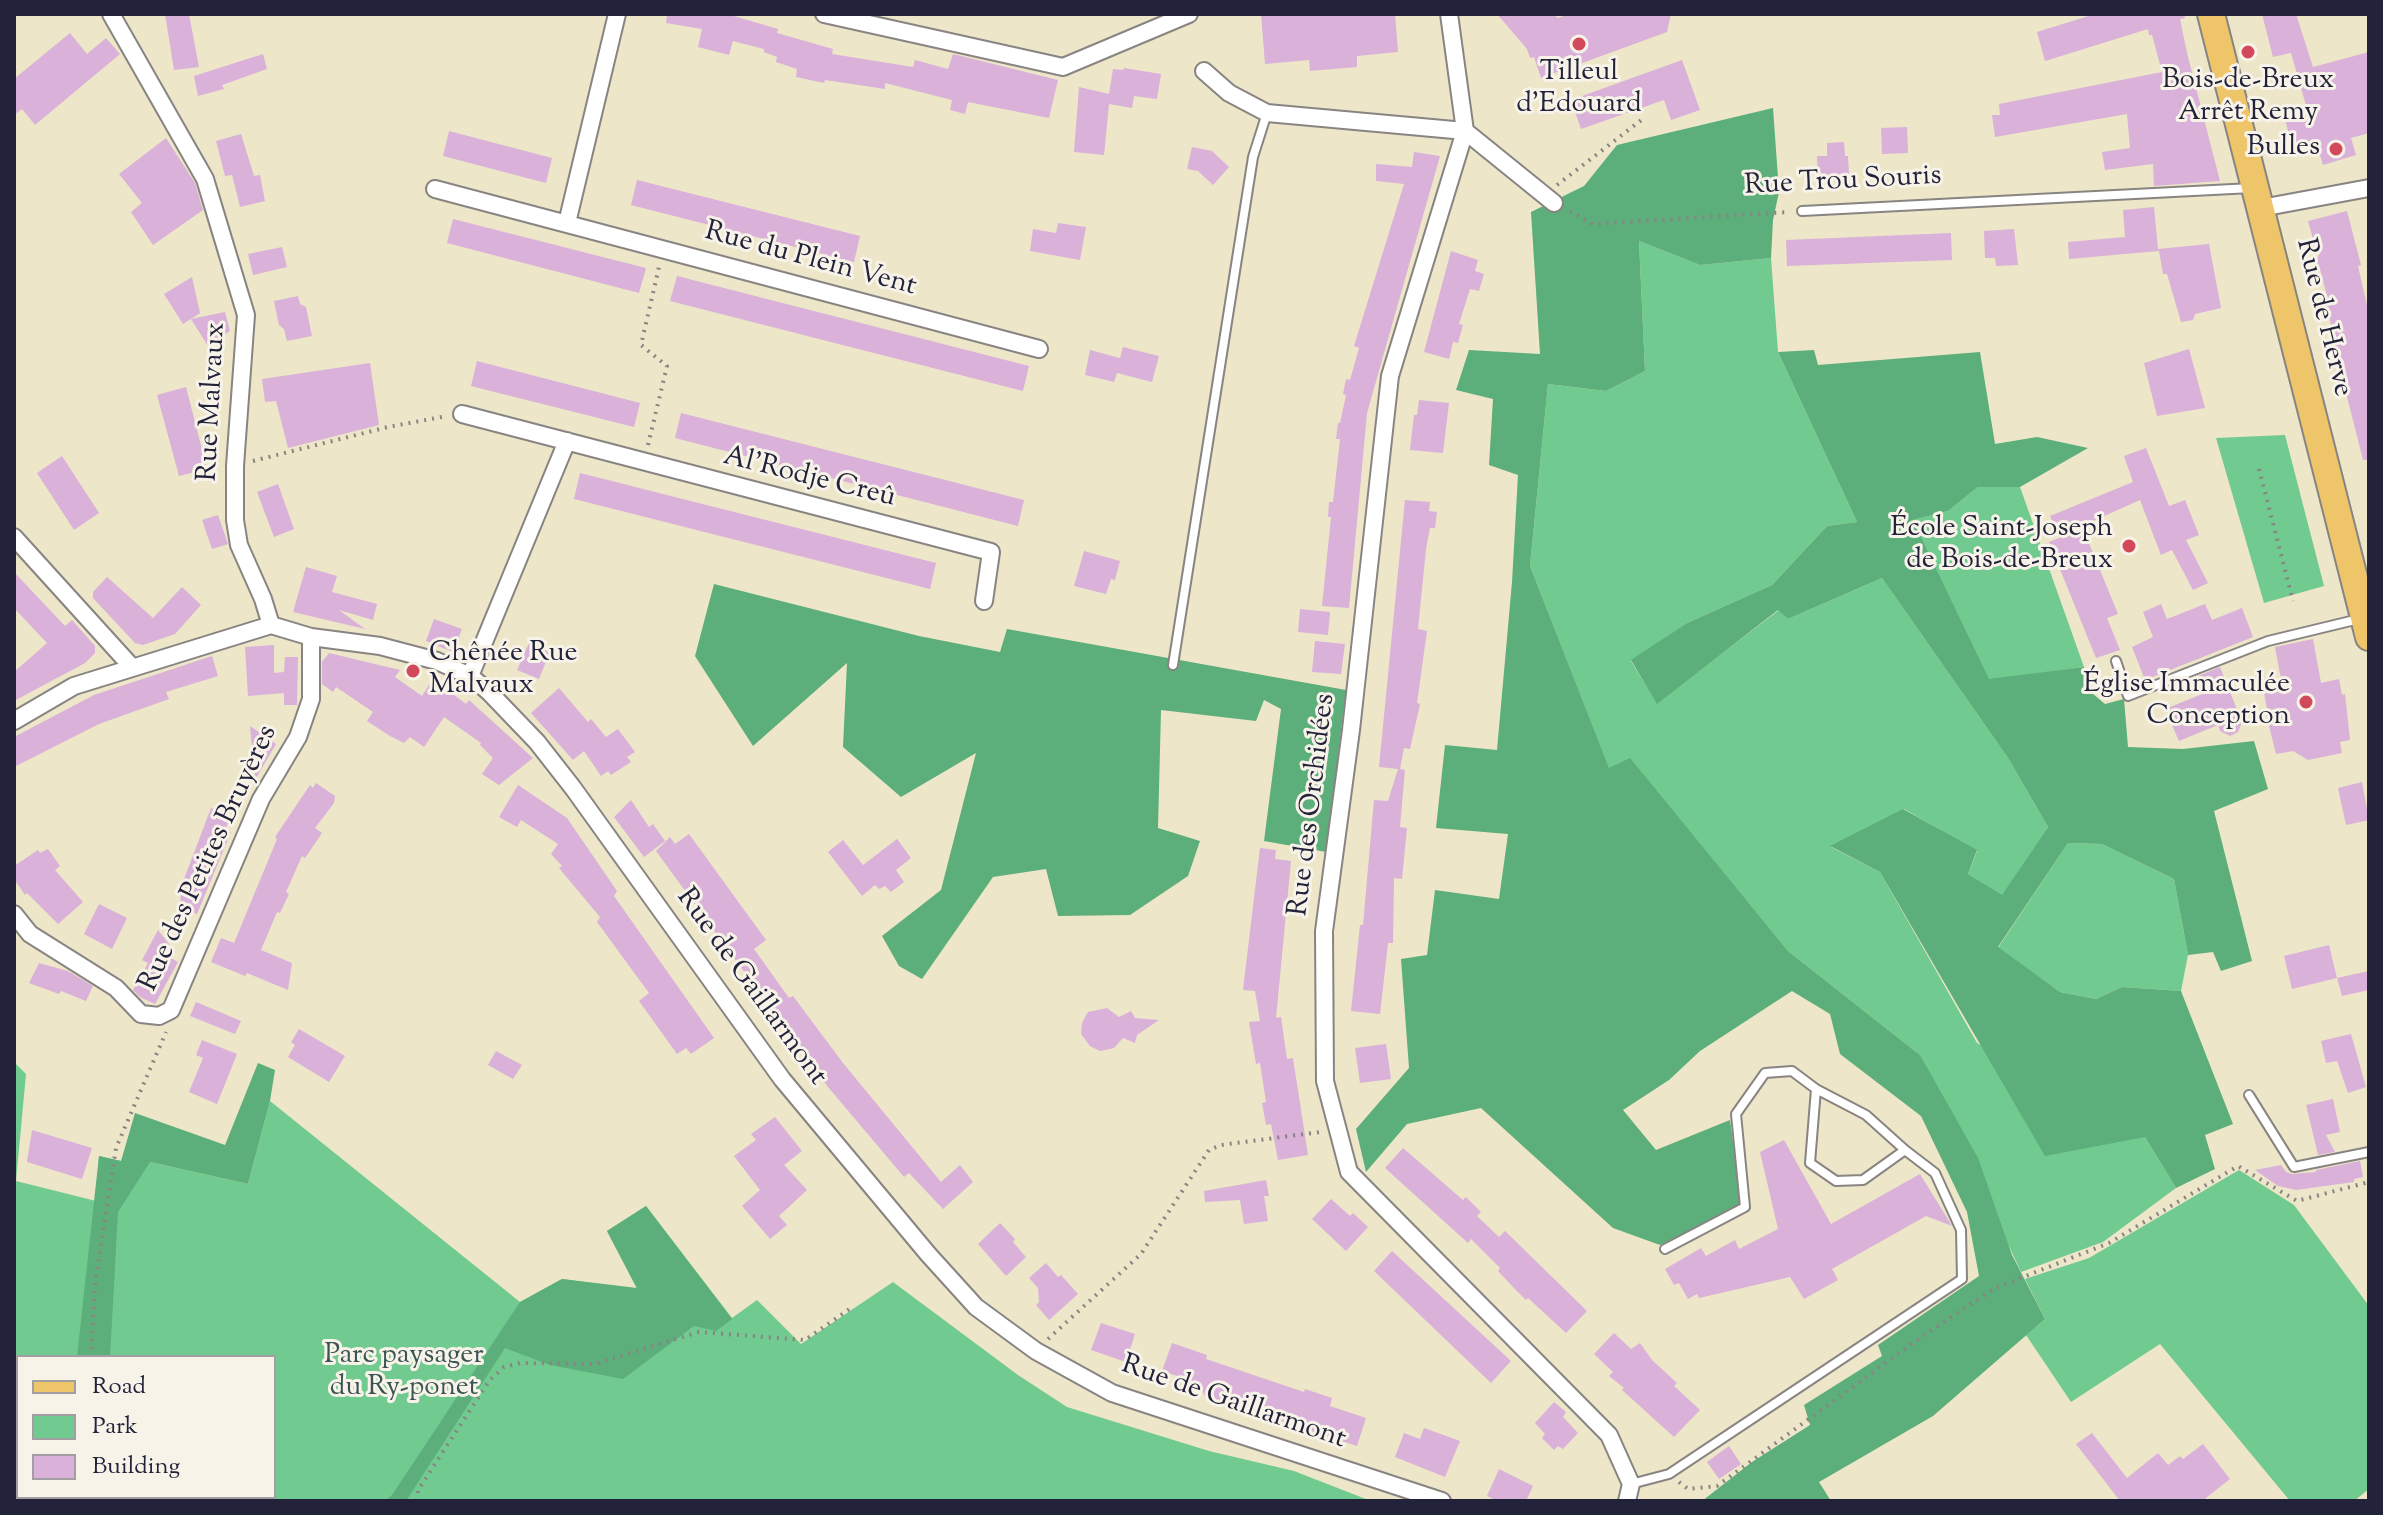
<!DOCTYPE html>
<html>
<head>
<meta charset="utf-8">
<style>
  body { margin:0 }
  #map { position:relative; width:2383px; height:1515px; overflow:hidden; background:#ede6c9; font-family:"Sorts Mill Goudy",serif }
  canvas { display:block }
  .frame { position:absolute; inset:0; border:16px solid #22223b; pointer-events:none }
  .legend { position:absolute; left:16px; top:1355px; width:260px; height:144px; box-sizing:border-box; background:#f7f3e8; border:2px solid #a29fa3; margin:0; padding:10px 14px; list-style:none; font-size:24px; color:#22223b }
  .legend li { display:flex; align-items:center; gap:16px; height:40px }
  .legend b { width:40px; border:2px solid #a29fa3 }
</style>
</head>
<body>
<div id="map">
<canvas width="2383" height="1515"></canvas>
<div class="frame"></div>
<ul class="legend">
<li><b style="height:10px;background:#eec569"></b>Road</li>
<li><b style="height:22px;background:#71ca90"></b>Park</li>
<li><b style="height:22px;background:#d9b1d9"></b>Building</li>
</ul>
</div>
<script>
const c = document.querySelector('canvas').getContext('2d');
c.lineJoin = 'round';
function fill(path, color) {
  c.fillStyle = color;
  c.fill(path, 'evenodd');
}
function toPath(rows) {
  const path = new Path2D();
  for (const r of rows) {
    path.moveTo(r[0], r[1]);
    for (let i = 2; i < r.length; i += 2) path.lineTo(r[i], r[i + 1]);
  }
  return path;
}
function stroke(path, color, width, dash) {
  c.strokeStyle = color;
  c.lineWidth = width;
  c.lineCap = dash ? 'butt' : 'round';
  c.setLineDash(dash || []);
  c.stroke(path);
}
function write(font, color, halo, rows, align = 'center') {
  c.font = font + ' "Sorts Mill Goudy",serif';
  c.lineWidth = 6;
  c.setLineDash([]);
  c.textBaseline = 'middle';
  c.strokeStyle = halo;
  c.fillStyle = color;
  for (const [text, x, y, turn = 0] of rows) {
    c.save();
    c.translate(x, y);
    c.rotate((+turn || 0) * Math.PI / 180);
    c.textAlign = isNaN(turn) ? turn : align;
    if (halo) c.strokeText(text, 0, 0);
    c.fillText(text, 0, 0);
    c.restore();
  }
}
fill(toPath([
  [1639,241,1700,265,1771,258,1778,352,1857,522,1827,526,1772,585,1687,623,1631,661,1657,703,1779,610,1788,619,1882,578,2008,758,2048,827,2002,896,1968,874,1977,851,1904,809,1831,847,1880,872,1977,1043,2145,1137,2176,1188,2103,1242,2021,1272,1920,1055,1788,951,1693,836,1609,769,1530,566,1548,384,1606,391,1645,371],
  [2285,435,2324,586,2264,603,2216,438],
  [1978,487,2020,487,2084,667,1989,680,1913,520,1948,511],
  [2068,843,2102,844,2174,879,2188,955,2181,991,2122,987,2096,999,2060,992,1998,948],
  [14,1062,26,1074,16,1181,96,1201,99,1156,121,1161,150,1162,248,1184,270,1101,520,1302,562,1279,637,1289,607,1231,646,1206,732,1318,757,1300,801,1344,893,1282,1018,1375,1067,1407,1209,1451,1294,1471,1371,1501,14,1501],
  [18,1357,274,1357,274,1497,18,1497],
  [2239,1170,2294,1205,2369,1306,2369,1489,2354,1501,2290,1501,2160,1344,2071,1402,2026,1335,2045,1319,2025,1279,2089,1258]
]), '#71ca90');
fill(toPath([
  [1773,108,1779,192,1773,220,1771,258,1700,265,1639,241,1645,371,1606,391,1548,384,1530,566,1609,768,1630,758,1788,951,1920,1055,1978,1158,2012,1255,2045,1319,1933,1416,1819,1482,1831,1501,1702,1501,1752,1462,1810,1425,1804,1405,1882,1356,1878,1345,1979,1276,1967,1212,1921,1116,1840,1054,1830,1014,1792,991,1700,1051,1669,1080,1623,1110,1656,1150,1730,1120,1742,1207,1660,1245,1613,1228,1481,1108,1407,1124,1366,1172,1356,1129,1409,1068,1401,959,1427,955,1435,890,1499,899,1508,834,1436,828,1445,745,1497,750,1512,582,1518,475,1489,465,1493,399,1456,390,1469,350,1540,354,1531,212,1584,186,1617,145],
  [1814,350,1818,365,1980,352,1995,444,2037,437,2088,448,2020,487,1978,487,1948,511,1913,520,1989,679,2084,667,2093,694,2105,704,2124,699,2128,747,2183,749,2254,741,2268,789,2214,811,2252,961,2221,971,2213,952,2188,955,2174,879,2102,844,2068,843,1998,947,2060,992,2096,999,2122,987,2181,991,2233,1124,2205,1135,2215,1169,2176,1188,2145,1137,2045,1156,1880,872,1830,846,1903,809,1977,850,1968,874,2002,895,2048,827,2008,758,1882,578,1788,619,1778,610,1657,704,1631,660,1687,623,1772,585,1827,526,1857,522,1778,352],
  [714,584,919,636,1000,652,1007,629,1346,690,1326,852,1264,841,1281,709,1264,700,1256,721,1161,710,1158,828,1200,841,1188,876,1130,915,1058,916,1046,869,993,877,922,979,899,966,882,936,941,890,976,753,901,797,843,747,847,663,753,746,695,656],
  [258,1063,275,1070,270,1101,248,1184,150,1162,118,1212,110,1357,77,1357,99,1156,121,1161,135,1113,225,1145],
  [646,1206,732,1319,716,1331,694,1326,623,1379,550,1365,505,1348,406,1501,385,1501,392,1495,520,1302,562,1279,637,1288,607,1231]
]), '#5cae7a');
fill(toPath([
  [165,14,189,14,199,67,174,70],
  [667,14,727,14,778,29,777,33,833,49,832,54,913,67,915,60,948,69,953,54,1058,80,1049,118,968,102,965,114,950,110,952,100,885,83,885,89,825,80,824,83,796,77,797,69,776,62,777,57,764,52,764,49,733,41,729,55,698,47,702,29,666,23],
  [1261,14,1395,14,1398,52,1357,56,1357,67,1310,71,1309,60,1265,64],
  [1497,14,1553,14,1558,18,1569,14,1671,14,1667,32,1541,78,1534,57,1530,58,1527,49],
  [2095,14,2184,14,2185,18,2180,19,2187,53,2220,181,2154,186,2153,164,2105,170,2102,152,2130,148,2127,114,1995,137,1992,115,2000,115,1999,104,2162,72,2152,35,2149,35,2148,29,2045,61,2037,32],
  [2262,14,2296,14,2313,67,2369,52,2369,133,2351,138,2356,155,2323,165,2316,142,2293,148,2284,116,2307,109,2291,53,2273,57],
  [70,33,87,54,106,38,120,54,35,125,22,109,14,115,14,79],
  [263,54,267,69,222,85,224,89,198,96,194,76],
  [1682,60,1700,110,1671,120,1664,100,1581,129,1571,100],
  [1124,68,1161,74,1157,99,1134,96,1132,108,1109,104,1104,155,1074,152,1079,87,1109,94,1113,69,1123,70],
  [1907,127,1908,153,1882,154,1881,128],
  [449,131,552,158,546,183,443,156],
  [241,134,254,176,260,175,265,201,240,207,232,175,225,176,216,141],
  [166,138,195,183,203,210,153,245,131,212,142,203,119,174],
  [1844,142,1845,156,1848,156,1849,176,1818,177,1817,156,1827,156,1827,143],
  [1192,147,1212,151,1229,167,1213,185,1198,171,1187,169],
  [1414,152,1440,156,1367,413,1349,608,1322,606,1331,517,1328,517,1329,502,1333,502,1340,439,1336,439,1338,423,1340,423,1346,395,1343,394,1346,379,1350,380,1359,348,1354,346,1404,184,1376,181,1376,164,1412,167],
  [637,180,860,236,854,262,631,205],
  [2154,207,2158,249,2209,244,2221,308,2195,314,2193,320,2181,322,2167,274,2163,274,2159,251,2069,259,2068,242,2125,237,2123,210],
  [2347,211,2361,265,2358,266,2369,314,2369,460,2363,460,2338,361,2325,296,2327,296,2320,269,2314,264,2320,253,2309,247,2313,239,2308,221],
  [453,219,646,268,639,293,447,243],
  [1058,223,1086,227,1080,260,1030,251,1033,229,1056,233],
  [2014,229,2018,265,1996,266,1995,258,1985,258,1984,231],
  [1951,233,1952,260,1787,266,1786,240],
  [282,247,287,267,253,275,248,254],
  [1451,251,1478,260,1475,271,1484,274,1479,291,1470,289,1459,324,1463,325,1458,343,1453,342,1449,359,1424,352],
  [677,276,1029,366,1023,391,670,301],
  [192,277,200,313,183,324,164,294],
  [298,296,300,304,306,307,312,336,287,341,284,329,279,325,274,301],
  [225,312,230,331,208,346,191,319],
  [1123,347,1159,356,1152,382,1117,373,1114,382,1085,375,1090,350,1120,358],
  [2189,349,2205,408,2157,416,2144,363],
  [477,361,640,403,634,427,471,386],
  [370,363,379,425,288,448,276,401,265,402,262,379],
  [186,387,207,469,179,476,157,395],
  [1419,400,1449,403,1443,453,1410,450,1414,415,1417,415],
  [681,413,1024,500,1018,526,675,438],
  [2146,448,2169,506,2185,500,2199,535,2186,540,2208,583,2193,590,2172,550,2161,555,2140,500,2082,526,2118,614,2107,618,2120,650,2096,658,2049,542,2059,538,2050,516,2133,482,2124,456],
  [62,456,99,513,74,530,37,473],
  [580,473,936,563,930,589,574,499],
  [278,484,294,529,274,537,257,492],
  [1405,500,1430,502,1429,511,1437,512,1435,528,1430,528,1426,549,1418,629,1427,631,1417,703,1420,704,1410,749,1404,748,1400,769,1405,770,1400,827,1407,828,1402,879,1394,878,1393,943,1388,943,1380,1014,1351,1011,1360,925,1363,925,1374,800,1388,801,1398,769,1379,767],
  [218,515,228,544,212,549,202,520],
  [1084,551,1120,561,1115,580,1111,579,1106,594,1074,586],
  [306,567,337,576,332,592,377,604,373,620,339,610,365,629,293,612],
  [14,572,65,626,72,620,95,646,95,653,85,663,14,701,14,672,47,643,14,608],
  [107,577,153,618,182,587,201,605,175,634,143,645,135,643,93,598,93,592],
  [2161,604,2167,619,2205,604,2212,620,2242,608,2253,637,2145,680,2132,647,2153,637,2143,612],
  [1300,609,1330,612,1328,635,1298,632],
  [434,619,462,629,453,652,426,641],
  [2313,639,2321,683,2339,679,2342,695,2345,694,2350,740,2340,742,2342,753,2308,760,2293,751,2276,754,2265,710,2267,709,2264,693,2283,690,2275,647],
  [1315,641,1345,644,1341,674,1312,672],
  [529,643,550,652,539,679,517,670],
  [274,645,274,673,284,672,285,657,298,657,297,705,284,705,284,693,248,696,245,647],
  [329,653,400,670,395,677,422,696,433,679,466,704,469,700,533,758,499,785,482,774,493,758,480,745,481,743,444,717,424,747,410,737,404,743,390,736,367,721,373,712,336,687,333,692,322,684,322,662],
  [212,656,218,676,166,692,169,699,99,724,14,767,14,737,94,695],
  [2220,667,2242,722,2238,732,2230,736,2220,731,2218,725,2179,741,2165,709,2205,693,2198,676],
  [559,688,588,722,591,719,606,737,618,729,635,752,627,757,631,762,611,775,608,771,601,776,584,751,573,760,531,713],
  [250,726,276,744,255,780],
  [2362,782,2369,820,2346,825,2338,788],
  [316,783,335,796,334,803,315,828,322,833,305,858,302,856,286,892,289,894,280,913,277,912,261,950,292,963,288,990,247,973,245,976,211,962,221,938,234,943,277,839,275,837,310,785,313,788],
  [518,785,567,818,617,891,614,896,714,1038,691,1054,686,1048,677,1054,639,1001,649,993,597,922,600,917,559,868,562,866,551,854,558,844,521,820,517,827,499,817],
  [631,800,649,827,653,824,665,841,644,857,614,817],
  [211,808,231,816,225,830,231,832,197,914,180,907,181,887],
  [689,834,766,940,754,949,789,998,793,996,843,1063,941,1182,960,1165,973,1182,943,1209,909,1173,904,1177,828,1087,656,851,670,837,675,844],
  [897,839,911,858,896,870,904,882,891,892,885,886,879,889,875,885,862,896,828,852,843,840,863,865],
  [1260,848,1276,850,1275,859,1291,861,1276,1018,1281,1017,1287,1059,1293,1058,1308,1155,1278,1160,1271,1124,1266,1125,1262,1103,1266,1102,1260,1063,1256,1064,1249,1022,1260,1021,1255,991,1243,990],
  [48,849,60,866,55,870,83,902,58,924,27,893,25,895,14,879,14,866,38,850,40,853],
  [99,904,127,918,112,949,84,934],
  [158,930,173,949,169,957,178,962,155,1004,140,997,133,990,148,963,142,960],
  [2329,945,2337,978,2292,989,2284,956],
  [39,963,68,971,93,986,86,1001,61,991,59,994,29,983],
  [2369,971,2369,990,2342,996,2337,978],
  [196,1002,241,1021,235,1034,190,1016],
  [1107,1008,1119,1017,1131,1011,1135,1018,1159,1020,1137,1035,1135,1043,1123,1038,1114,1048,1100,1051,1090,1046,1081,1034,1082,1023,1088,1012],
  [299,1029,345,1056,329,1082,288,1057,295,1045,291,1042],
  [2351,1034,2366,1087,2348,1093,2337,1061,2326,1063,2321,1041],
  [202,1040,237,1054,217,1104,189,1092,203,1058,196,1055],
  [1386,1044,1391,1079,1360,1083,1355,1048],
  [496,1051,522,1065,513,1079,488,1065],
  [2333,1099,2340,1132,2326,1135,2335,1152,2318,1155,2306,1105],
  [775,1117,802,1151,784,1165,807,1190,779,1216,787,1225,770,1239,742,1206,760,1190,734,1156,756,1140,751,1134],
  [32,1130,92,1148,82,1179,27,1162],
  [1784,1140,1831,1224,1920,1174,1952,1226,1926,1216,1832,1269,1838,1280,1804,1299,1790,1277,1699,1298,1697,1294,1688,1299,1679,1283,1674,1285,1665,1269,1701,1248,1706,1256,1735,1240,1739,1249,1778,1229,1760,1152],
  [1403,1148,1463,1200,1466,1197,1481,1212,1477,1216,1499,1237,1505,1231,1587,1311,1566,1333,1528,1298,1526,1300,1513,1287,1498,1271,1500,1268,1471,1239,1468,1243,1385,1168],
  [2360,1161,2363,1177,2354,1179,2354,1182,2296,1190,2278,1186,2255,1170,2281,1165,2286,1172,2292,1174,2316,1172,2316,1170],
  [1266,1180,1269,1196,1264,1196,1268,1221,1244,1224,1240,1200,1205,1202,1204,1191],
  [1331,1199,1350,1216,1353,1213,1368,1227,1346,1251,1312,1219],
  [1000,1223,1015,1239,1013,1242,1026,1257,1006,1276,978,1244],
  [1392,1251,1511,1361,1491,1383,1374,1271],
  [1046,1263,1058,1277,1061,1275,1078,1294,1049,1320,1036,1305,1039,1302,1038,1288,1029,1278],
  [1101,1323,1135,1334,1126,1362,1091,1350],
  [1614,1333,1631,1349,1640,1343,1652,1360,1677,1383,1674,1386,1700,1410,1674,1437,1622,1390,1624,1388,1609,1376,1613,1372,1594,1354],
  [1172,1343,1207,1355,1206,1359,1304,1392,1305,1389,1332,1398,1330,1406,1366,1418,1357,1446,1205,1396,1198,1383,1162,1371],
  [1554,1402,1566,1412,1563,1417,1578,1433,1563,1449,1558,1446,1554,1450,1542,1438,1545,1434,1535,1423],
  [1424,1428,1460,1441,1445,1477,1395,1457,1404,1433,1420,1439],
  [2092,1433,2127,1478,2158,1453,2168,1465,2180,1456,2183,1459,2203,1444,2230,1479,2202,1501,2120,1501,2076,1444],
  [1729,1446,1741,1464,1719,1479,1707,1462],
  [1499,1469,1533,1486,1526,1501,1498,1501,1487,1496]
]), '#d9b1d9');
const service = toPath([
  [1802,211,2252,188],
  [2116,661,2128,696,2268,641,2359,619],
  [1173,665,1253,157,1267,113],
  [1816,1089,1866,1115,1905,1150,1863,1180,1836,1181,1810,1163,1816,1089],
  [2249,1095,2294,1167,2369,1152],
  [1665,1249,1745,1207,1736,1114,1765,1073,1792,1071,1816,1089],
  [1631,1484,1669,1474,1962,1279,1961,1230,1935,1173,1905,1150]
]);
const minor = toPath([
  [111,14,205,179,246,315,235,466,235,520,239,545,263,599,271,625],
  [824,14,1063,67,1189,14],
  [1449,14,1465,131,1390,376,1351,730,1324,931,1325,1081,1349,1172,1609,1435,1631,1484,1627,1501],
  [1204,71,1229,93,1267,113,1465,131,1554,203],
  [435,189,1039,349],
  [2261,208,2369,188],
  [567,223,617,14],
  [462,414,991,552,984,601],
  [14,537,131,666],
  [470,676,567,441],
  [14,721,74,686,271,625,311,637,380,646,437,661,470,676,489,692,537,742,573,788,782,1079,928,1254,976,1307,1036,1351,1112,1393,1442,1501],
  [14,914,30,934,116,988,141,1014,159,1016,171,1010,261,799,298,737,311,699,311,637]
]);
const primary = toPath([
  [2211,14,2369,637]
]);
stroke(service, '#888482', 12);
stroke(minor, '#888482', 20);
stroke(primary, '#888482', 30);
stroke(toPath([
  [1557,185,1644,118],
  [1570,211,1593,224,1789,212],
  [648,445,667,366,641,345,659,267],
  [253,461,388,427,447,416],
  [2259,469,2293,601],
  [1048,1339,1141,1254,1209,1150,1221,1145,1320,1132],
  [91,1357,95,1284,116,1148,166,1032],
  [14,1383,18,1384],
  [1679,1482,1688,1489,1717,1486,1917,1340,1993,1289,2109,1243,2238,1166,2297,1201,2369,1182],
  [213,1497,219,1501],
  [417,1501,418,1490,489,1381,504,1367,520,1363,595,1364,699,1332,805,1340,851,1308]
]), '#888482', 4, [2, 6]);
stroke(service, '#fff', 8);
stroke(minor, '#fff', 16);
stroke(primary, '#eec569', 26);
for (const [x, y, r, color] of [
  [1579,44,8,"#d1495b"],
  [2248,52,8,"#d1495b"],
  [2336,149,8,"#d1495b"],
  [2129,546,8,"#d1495b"],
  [413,671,8,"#d1495b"],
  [2306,702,8,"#d1495b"]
]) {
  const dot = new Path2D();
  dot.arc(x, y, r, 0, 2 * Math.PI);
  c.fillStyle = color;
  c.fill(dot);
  stroke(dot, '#f7f3e8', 3);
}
write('28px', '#22223b', '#f7f3e8', [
  ["Tilleul",1579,74,"center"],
  ["d'Edouard",1579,106,"center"],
  ["Bois-de-Breux",2248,82,"center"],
  ["Arrêt Remy",2248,114,"center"],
  ["Bulles",2320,149],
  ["École Saint-Joseph",2113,530],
  ["de Bois-de-Breux",2113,562],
  ["Chênée Rue",429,655,"left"],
  ["Malvaux",429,687,"left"],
  ["Église Immaculée",2290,686],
  ["Conception",2290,718]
], 'right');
write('28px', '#22223b', '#f7f3e8', [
  ["Rue Trou Souris",1843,183,-3],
  ["Rue du Plein Vent",810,261,15],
  ["Rue de Herve",2322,318,76],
  ["Rue Malvaux",214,402,-87],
  ["Al'Rodje Creû",809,479,14],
  ["Rue des Orchidées",1314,805,-83],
  ["Rue des Petites Bruyères",210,859,-65],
  ["Rue de Gaillarmont",750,988,54],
  ["Rue de Gaillarmont",1233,1404,19]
]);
write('28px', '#3a5454', '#f7f3e8', [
  ["Parc paysager",404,1357],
  ["du Ry-ponet",404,1389]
]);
</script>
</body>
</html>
